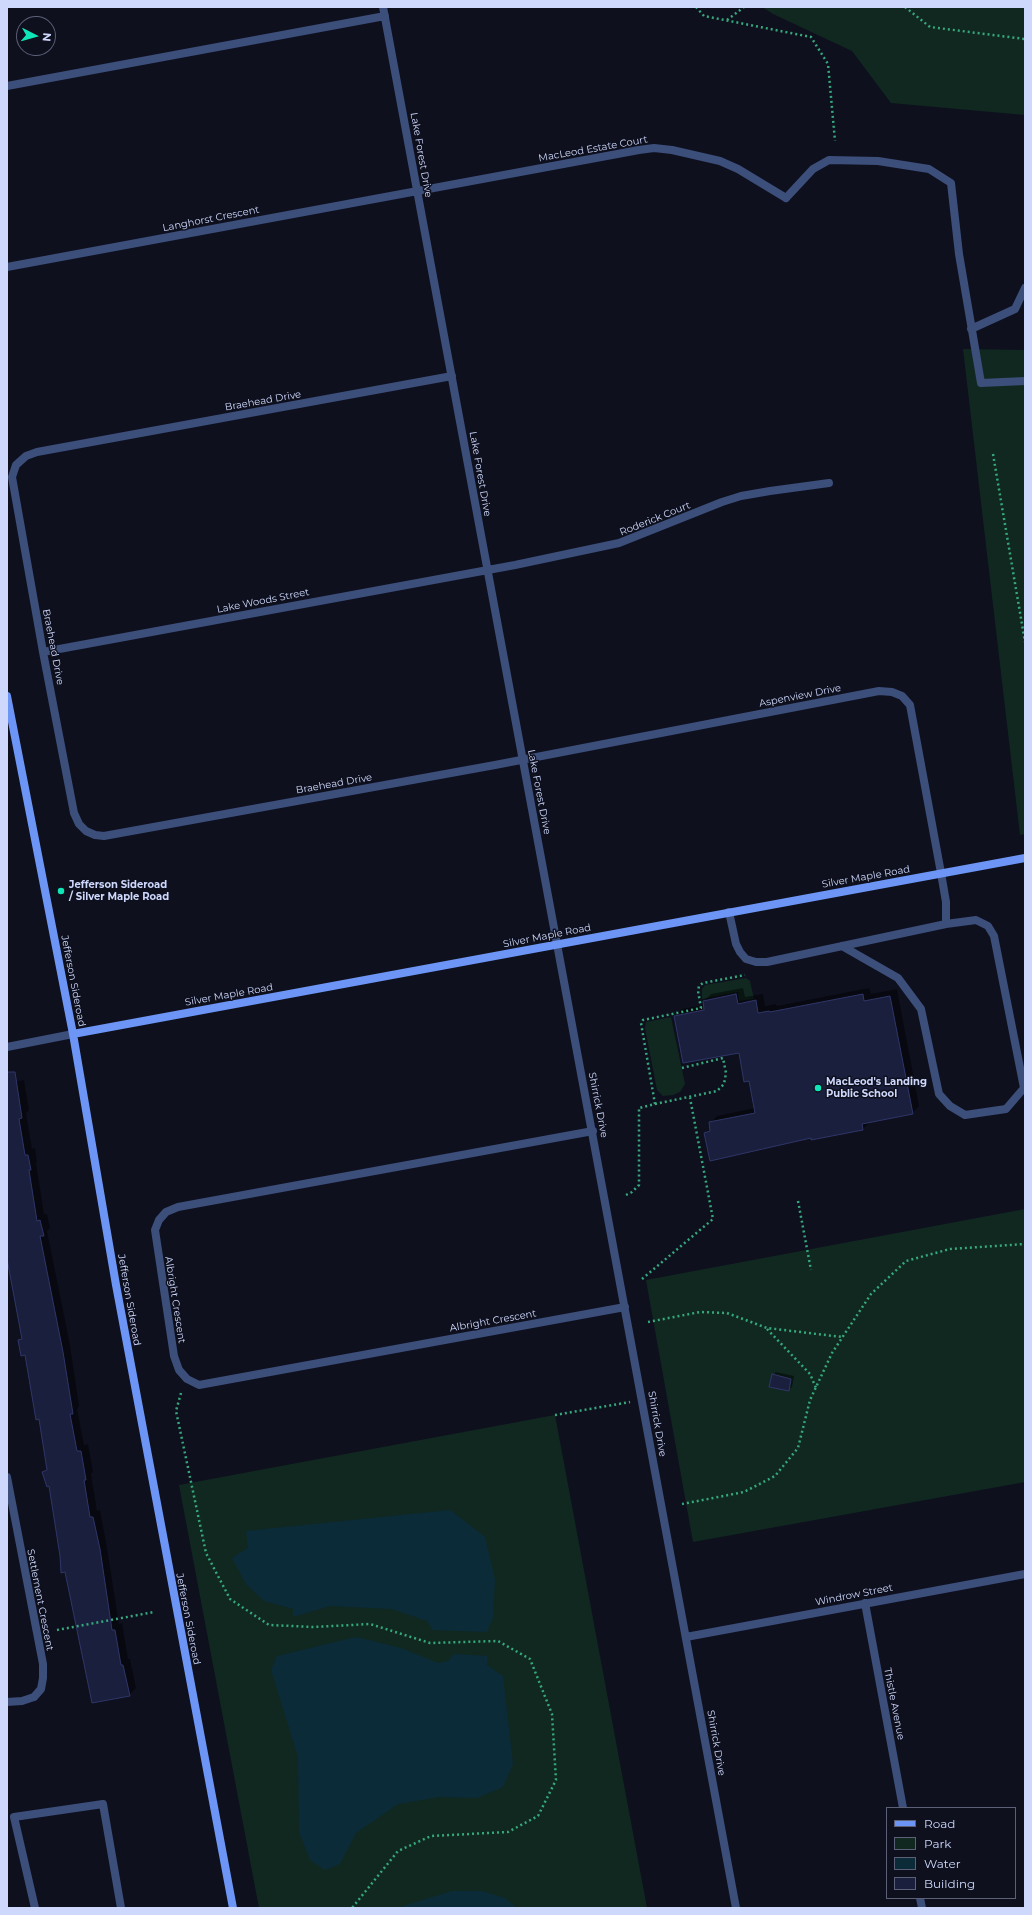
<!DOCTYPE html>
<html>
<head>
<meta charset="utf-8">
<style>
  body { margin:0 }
  #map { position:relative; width:1032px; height:1915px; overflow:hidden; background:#0e101e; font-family:Montserrat,sans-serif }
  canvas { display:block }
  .frame { position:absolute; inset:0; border:8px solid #ced8fc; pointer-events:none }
  .legend { position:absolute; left:886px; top:1807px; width:130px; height:92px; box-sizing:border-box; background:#0e101e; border:1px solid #5b6077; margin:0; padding:5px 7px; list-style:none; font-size:12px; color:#ced8fc }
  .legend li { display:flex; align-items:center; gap:8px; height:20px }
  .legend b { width:20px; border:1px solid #5b6077 }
  .north { position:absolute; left:16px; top:16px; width:40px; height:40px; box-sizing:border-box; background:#0e101e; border:1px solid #5b6077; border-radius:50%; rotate:96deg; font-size:11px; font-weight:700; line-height:16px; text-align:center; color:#ced8fc }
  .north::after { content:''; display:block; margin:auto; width:14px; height:18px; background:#0fe6b7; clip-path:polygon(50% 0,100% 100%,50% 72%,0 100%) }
</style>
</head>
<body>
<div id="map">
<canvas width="1032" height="1915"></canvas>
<div class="frame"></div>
<ul class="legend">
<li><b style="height:5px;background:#6c95f5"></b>Road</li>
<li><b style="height:11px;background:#112820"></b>Park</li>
<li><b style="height:11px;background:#0c2b39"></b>Water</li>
<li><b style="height:11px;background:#1b1f3e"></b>Building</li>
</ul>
<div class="north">N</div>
</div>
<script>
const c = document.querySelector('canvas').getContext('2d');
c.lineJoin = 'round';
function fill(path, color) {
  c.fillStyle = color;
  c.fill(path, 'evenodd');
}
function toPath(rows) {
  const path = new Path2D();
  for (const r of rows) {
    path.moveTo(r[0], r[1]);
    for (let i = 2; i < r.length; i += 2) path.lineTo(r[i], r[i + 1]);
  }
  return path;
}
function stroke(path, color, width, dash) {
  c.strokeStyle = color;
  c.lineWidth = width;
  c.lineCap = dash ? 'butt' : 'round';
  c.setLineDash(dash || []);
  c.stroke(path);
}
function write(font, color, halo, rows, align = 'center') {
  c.font = font + ' Montserrat,sans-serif';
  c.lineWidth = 3;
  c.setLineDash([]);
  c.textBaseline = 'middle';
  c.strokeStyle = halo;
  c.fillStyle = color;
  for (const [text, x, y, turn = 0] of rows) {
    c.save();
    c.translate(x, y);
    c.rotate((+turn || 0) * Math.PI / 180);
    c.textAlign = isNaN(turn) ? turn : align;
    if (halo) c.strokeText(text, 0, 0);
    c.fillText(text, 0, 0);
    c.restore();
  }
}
fill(toPath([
  [762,7,1025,7,1025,115,891,103,852,51,773,14],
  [963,349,1025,350,1025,834,1020,835],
  [746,978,750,981,754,999,739,1001,738,992,702,999,702,989,705,985],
  [671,1017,685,1084,680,1092,673,1095,663,1096,657,1090,645,1028,646,1022],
  [1025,1209,1025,1482,693,1542,646,1280],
  [555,1415,647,1908,259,1908,179,1485]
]), '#112820');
fill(toPath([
  [450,1510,485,1537,495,1580,493,1618,487,1632,433,1630,427,1621,392,1609,330,1606,293,1617,293,1609,264,1601,246,1584,232,1558,248,1548,246,1531],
  [356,1637,401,1648,438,1663,448,1661,454,1654,488,1656,487,1665,503,1676,513,1764,503,1787,477,1798,439,1797,398,1804,356,1833,340,1864,325,1870,310,1860,299,1832,298,1757,271,1670,277,1656],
  [452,1891,482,1891,505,1898,517,1908,401,1908,403,1906]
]), '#0c2b39');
fill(toPath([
  [743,988,745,997,763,994,765,1006,776,1004,777,1006,869,988,871,994,897,989,919,1106,912,1113,870,1122,863,1129,812,1137,706,1133,710,1128,710,1123,717,1116,755,1108,750,1080,740,1051,675,1016,682,1009,704,1005,704,1001,711,994],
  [24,1080,29,1110,26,1113,32,1149,35,1148,37,1162,36,1163,44,1214,47,1214,50,1228,47,1231,70,1345,79,1406,77,1409,84,1445,88,1444,93,1472,91,1474,97,1511,100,1510,106,1542,119,1624,122,1623,128,1659,130,1659,136,1688,129,1695,65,1571,61,1556,50,1485,43,1472,47,1468,40,1418,26,1354,19,1341,23,1337,7,1256,7,1083],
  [776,1372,794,1376,792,1387,788,1390,773,1375]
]), '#0007');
const building = toPath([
  [736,994,738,1004,756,1000,758,1013,769,1011,770,1012,863,994,864,1001,890,996,913,1114,862,1124,863,1130,811,1140,811,1138,710,1161,704,1133,710,1131,709,1122,755,1113,749,1081,744,1082,739,1053,683,1063,674,1016,704,1010,703,1001,736,994],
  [7,1072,15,1072,22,1118,19,1119,25,1155,28,1155,31,1170,29,1170,37,1221,40,1220,44,1236,40,1236,63,1352,73,1414,70,1414,77,1451,81,1451,86,1480,84,1480,90,1517,93,1517,100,1549,112,1630,115,1630,121,1665,123,1665,130,1696,92,1703,65,1572,61,1573,60,1556,49,1486,47,1487,42,1472,47,1470,39,1419,36,1420,25,1355,21,1356,18,1340,22,1339,7,1259,7,1072],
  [772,1374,791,1379,789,1391,769,1387,772,1374]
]);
fill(building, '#1b1f3e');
stroke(building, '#2f3668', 1);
stroke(toPath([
  [696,7,704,16,811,37,828,64,835,141],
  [905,7,930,27,1025,39],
  [727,20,744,7],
  [993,454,1025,642],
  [655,1104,717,1091,724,1084,726,1073,723,1058,682,1068],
  [626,1195,632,1192,639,1185,639,1108,655,1104,641,1023,643,1020,701,1008,698,991,699,986,703,983,745,975],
  [798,1201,811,1270],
  [642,1279,713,1219,690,1098],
  [648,1322,700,1312,727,1313,767,1328,842,1337],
  [767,1329,810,1374,816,1388],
  [181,1393,176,1411,206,1553,230,1599,269,1625,314,1627,370,1624,430,1643,498,1641,530,1659,552,1714,556,1780,538,1816,508,1832,431,1836,398,1851,352,1908],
  [555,1415,630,1402],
  [682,1504,744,1492,775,1476,798,1448,810,1400,832,1353,871,1294,906,1261,950,1249,1025,1244],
  [57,1630,154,1612]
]), '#35a87c', 2.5, [2, 3]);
stroke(toPath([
  [786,198,813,169,829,160,878,161,929,169,951,183,959,254,981,383,1025,381],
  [971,329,1015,309,1025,288],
  [729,912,736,944,740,952,746,959,756,962,767,962,946,924,946,902,941,873],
  [842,946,898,978,921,1009,939,1094,950,1106,965,1115,1006,1109,1024,1088,994,936,988,926,976,920,946,924]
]), '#3c4e7a', 8);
stroke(toPath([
  [383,7,736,1908],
  [7,86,385,16],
  [7,267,639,150,654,148,672,150,720,161,738,169,786,198],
  [452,376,37,452,26,456,16,465,12,477,43,652,74,813,79,824,86,831,95,835,104,836,495,765,879,691,892,692,902,696,910,705,941,873],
  [43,652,515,565,619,543,722,502,741,496,770,491,829,483],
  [7,1047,73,1034],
  [593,1131,178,1207,166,1212,159,1220,155,1230,174,1356,179,1370,187,1379,199,1385,625,1307],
  [7,1477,43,1664,43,1678,41,1689,34,1697,22,1701,7,1702],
  [865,1603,903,1808],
  [686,1637,1025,1574],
  [920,1898,922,1908],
  [35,1908,14,1817,103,1804,121,1908]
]), '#3c4e7a', 8);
stroke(toPath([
  [7,696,73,1034,116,1285,233,1908],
  [73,1034,1025,858]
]), '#6c95f5', 8);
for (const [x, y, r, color] of [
  [61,891,4,"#0fe6b7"],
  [818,1088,4,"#0fe6b7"]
]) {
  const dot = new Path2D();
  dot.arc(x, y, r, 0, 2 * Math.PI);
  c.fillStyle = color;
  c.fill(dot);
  stroke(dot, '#0e101e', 1.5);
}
write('10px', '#ced8fc', '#0e101e', [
  ["MacLeod Estate Court",593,149,-10],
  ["Lake Forest Drive",421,155,80],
  ["Langhorst Crescent",211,219,-11],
  ["Braehead Drive",263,401,-10],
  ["Lake Forest Drive",480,474,80],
  ["Roderick Court",655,519,-22],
  ["Lake Woods Street",263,601,-11],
  ["Braehead Drive",53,647,79],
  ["Aspenview Drive",800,696,-11],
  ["Braehead Drive",334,784,-10],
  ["Lake Forest Drive",539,792,79],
  ["Silver Maple Road",866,877,-10],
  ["Silver Maple Road",547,936,-11],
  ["Jefferson Sideroad",73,981,79],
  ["Silver Maple Road",229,995,-10],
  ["Shirrick Drive",598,1105,79],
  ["Jefferson Sideroad",129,1300,80],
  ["Albright Crescent",175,1300,81],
  ["Albright Crescent",493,1321,-10],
  ["Shirrick Drive",657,1424,80],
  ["Windrow Street",854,1595,-11],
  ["Settlement Crescent",40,1600,79],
  ["Jefferson Sideroad",188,1619,79],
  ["Thistle Avenue",894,1704,79],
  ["Shirrick Drive",716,1743,80]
]);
write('bold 10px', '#ced8fc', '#0e101e', [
  ["Jefferson Sideroad",69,885],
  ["/ Silver Maple Road",69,897],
  ["MacLeod's Landing",826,1082],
  ["Public School",826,1094]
], 'left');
</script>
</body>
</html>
